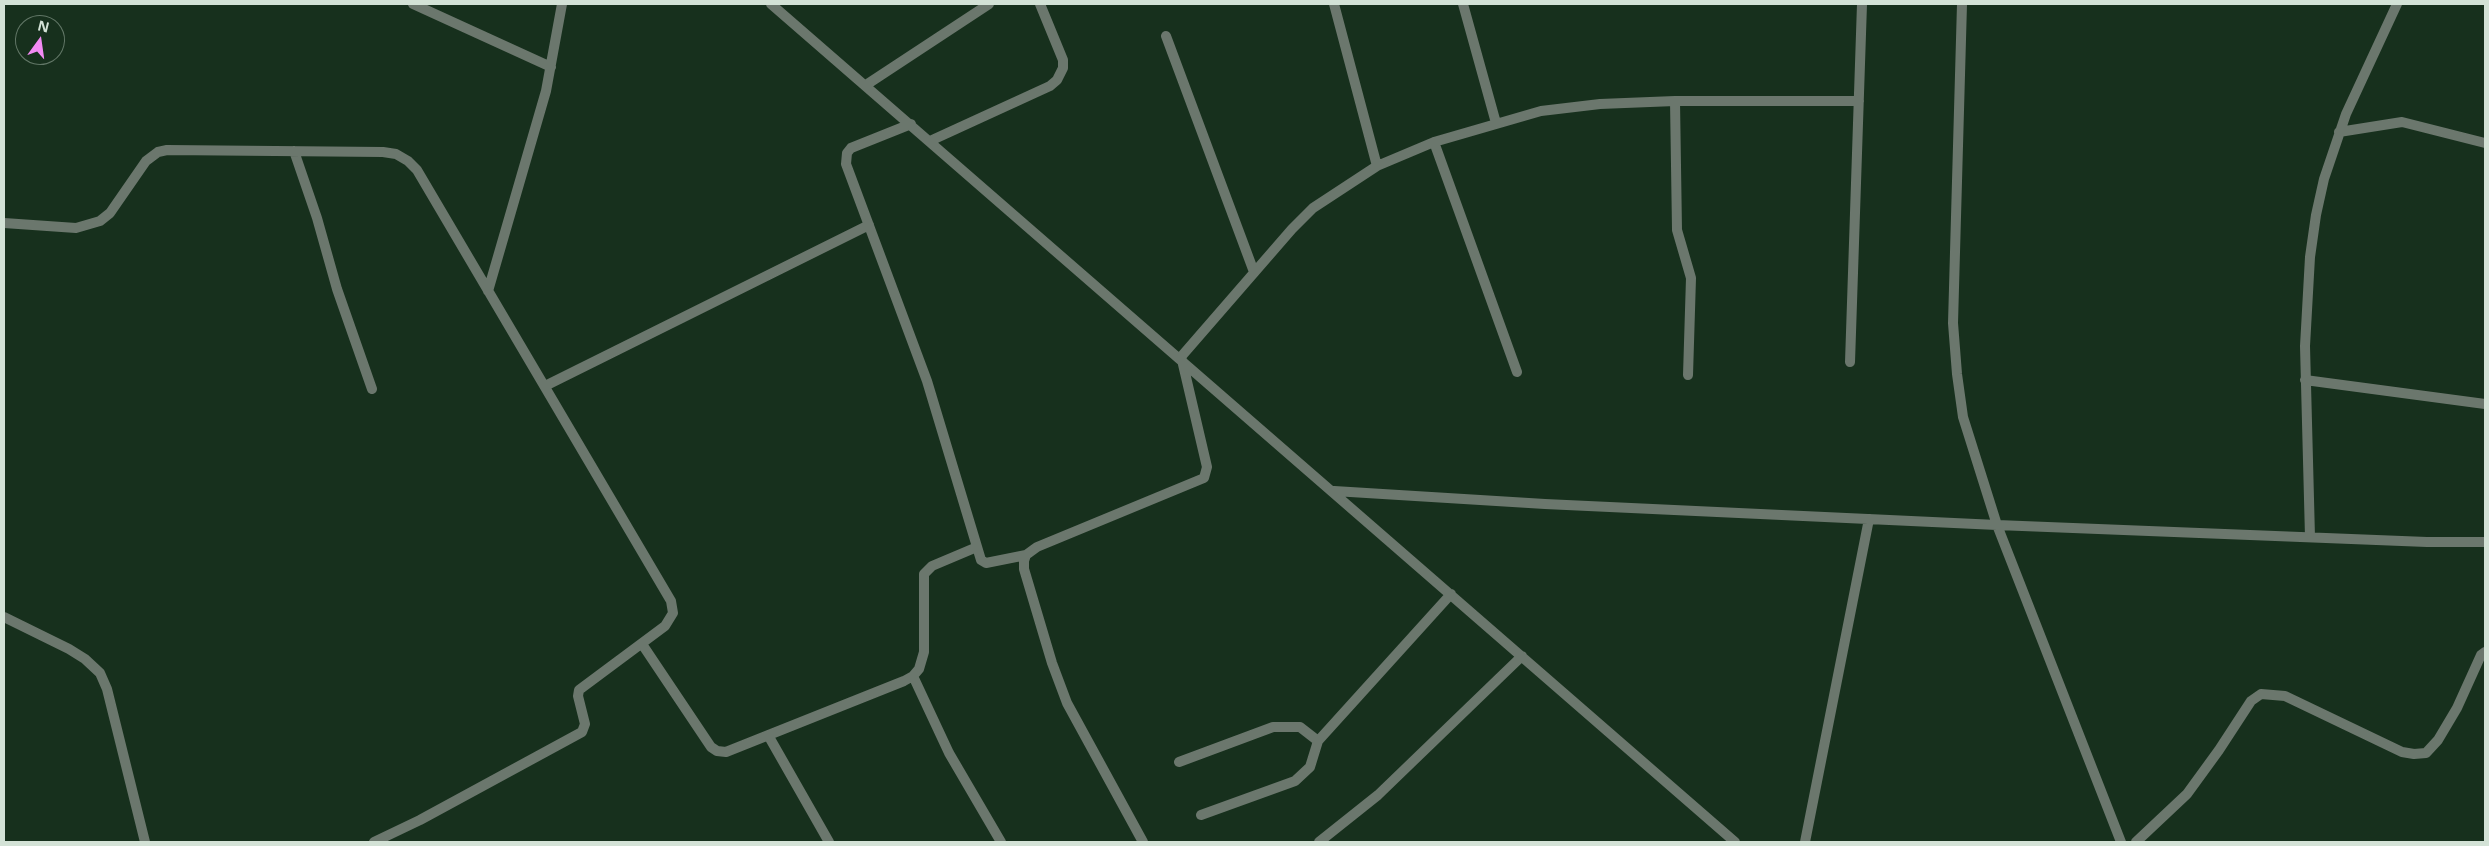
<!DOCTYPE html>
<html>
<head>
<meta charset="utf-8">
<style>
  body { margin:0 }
  #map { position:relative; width:2489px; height:846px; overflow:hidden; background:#17301d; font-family:"Noto Sans",sans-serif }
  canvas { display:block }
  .frame { position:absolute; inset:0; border:5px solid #d3e2d6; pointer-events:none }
  .north { position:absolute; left:15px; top:15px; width:50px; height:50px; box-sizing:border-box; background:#17301d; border:1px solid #627767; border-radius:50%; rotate:14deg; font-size:14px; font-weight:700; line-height:20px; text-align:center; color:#d3e2d6 }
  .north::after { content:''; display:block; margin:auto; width:18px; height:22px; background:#f28af3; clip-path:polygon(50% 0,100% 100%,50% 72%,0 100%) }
</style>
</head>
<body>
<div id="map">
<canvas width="2489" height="846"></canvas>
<div class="frame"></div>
<div class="north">N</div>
</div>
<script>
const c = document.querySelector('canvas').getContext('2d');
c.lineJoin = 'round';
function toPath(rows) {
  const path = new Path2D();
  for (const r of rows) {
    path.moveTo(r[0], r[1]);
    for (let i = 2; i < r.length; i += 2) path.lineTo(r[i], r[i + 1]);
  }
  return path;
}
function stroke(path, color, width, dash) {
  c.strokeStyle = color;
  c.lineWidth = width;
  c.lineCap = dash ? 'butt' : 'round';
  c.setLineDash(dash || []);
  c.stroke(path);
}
stroke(toPath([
  [413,4,551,67],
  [771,4,1735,842],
  [1334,4,1377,166],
  [1463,4,1496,123],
  [1962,4,1953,323,1957,374,1963,417,1997,525,2121,842],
  [1166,36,1254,272],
  [866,85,989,4],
  [1675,101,1677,230,1691,278,1688,375],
  [911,124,851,148,847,153,846,164,927,381,981,560,986,563,1026,555],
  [2339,132,2402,122,2485,143],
  [930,141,1050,86,1057,80,1063,68,1063,60,1040,4],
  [1434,142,1517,372],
  [294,151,317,218,337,289,372,389],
  [4,223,76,228,100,221,110,213,146,161,158,152,167,150,383,152,396,154,408,161,417,170,671,601,673,613,665,626,579,690,578,696,585,724,582,732,420,820,374,842],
  [488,291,546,91,562,4],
  [1180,358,1292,229,1313,208,1377,166,1434,142,1541,111,1600,104,1675,101,1859,101],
  [1850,362,1862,4],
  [2305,380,2485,404],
  [545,386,869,225],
  [1334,491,1545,504,1997,525,2427,542,2485,542],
  [2310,537,2305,346,2310,257,2316,215,2324,179,2346,114,2397,4],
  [4,617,69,649,85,659,100,673,107,689,145,842],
  [642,644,711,747,717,751,726,752,904,681,913,676,919,669,924,652,924,574,932,566,977,547],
  [913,676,949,753,1001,842],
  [768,735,829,842],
  [1179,762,1273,727,1300,727,1318,741],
  [1201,815,1295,781,1310,767,1318,741,1451,594],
  [1143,842,1067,703,1052,663,1024,569,1024,561,1026,555,1037,547,1204,478,1207,467,1182,360],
  [1319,842,1378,795,1522,656],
  [1805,842,1869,519],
  [2136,842,2187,794,2219,750,2251,701,2261,694,2285,696,2402,752,2414,754,2426,753,2438,740,2457,708,2481,655,2485,652]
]), '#6b776d', 10);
</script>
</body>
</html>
